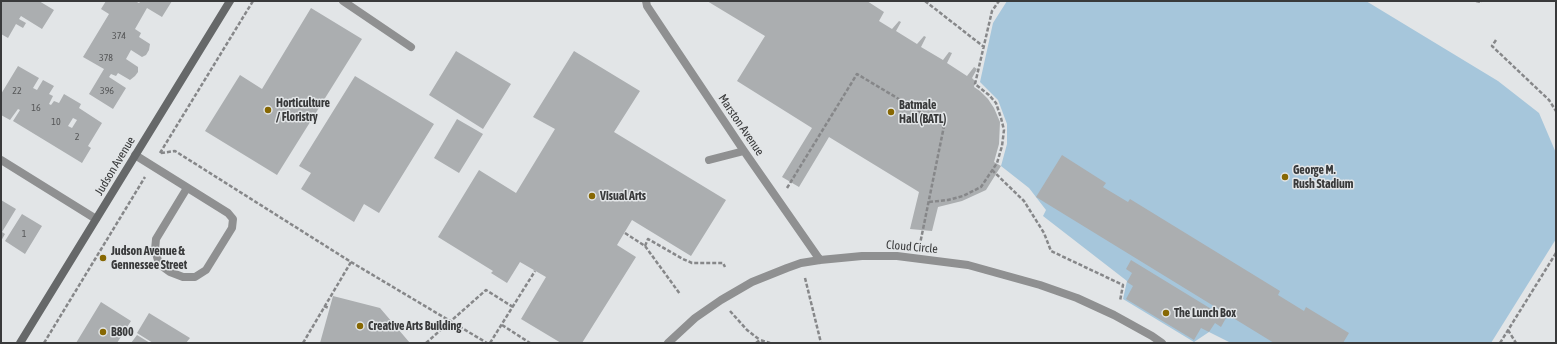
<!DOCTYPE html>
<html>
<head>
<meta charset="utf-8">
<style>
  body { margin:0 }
  #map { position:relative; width:1557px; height:344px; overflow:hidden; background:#e2e5e7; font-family:"Asap Condensed",sans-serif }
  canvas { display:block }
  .frame { position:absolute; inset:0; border:2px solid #393a3b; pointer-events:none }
</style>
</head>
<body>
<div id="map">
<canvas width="1557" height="344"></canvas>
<div class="frame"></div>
</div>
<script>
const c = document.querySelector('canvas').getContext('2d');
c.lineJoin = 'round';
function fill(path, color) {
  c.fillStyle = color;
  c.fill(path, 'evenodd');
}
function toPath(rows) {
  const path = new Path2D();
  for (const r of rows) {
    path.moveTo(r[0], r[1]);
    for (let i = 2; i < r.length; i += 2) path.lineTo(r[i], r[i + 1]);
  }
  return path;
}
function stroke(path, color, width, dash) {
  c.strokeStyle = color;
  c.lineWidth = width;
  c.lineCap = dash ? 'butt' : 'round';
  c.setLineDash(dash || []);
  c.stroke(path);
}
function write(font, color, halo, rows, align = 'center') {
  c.font = font + ' "Asap Condensed",sans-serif';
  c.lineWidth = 3;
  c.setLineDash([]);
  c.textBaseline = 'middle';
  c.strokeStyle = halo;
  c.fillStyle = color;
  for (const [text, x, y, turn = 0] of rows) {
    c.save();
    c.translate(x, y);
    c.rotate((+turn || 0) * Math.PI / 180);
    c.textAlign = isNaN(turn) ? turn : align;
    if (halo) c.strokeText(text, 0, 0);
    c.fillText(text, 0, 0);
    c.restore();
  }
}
fill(toPath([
  [1007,1,1366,1,1498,81,1539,113,1556,153,1556,239,1491,343,1231,343,1209,332,1194,342,1123,299,1127,281,1043,216,1046,210,1029,188,1001,166,1007,144,1007,124,998,100,980,82,993,23]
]), '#a6c6db');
fill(toPath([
  [1,1,39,1,54,10,42,29,21,16,19,19,26,23,23,28,16,24,8,38,1,34],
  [106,1,135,1,139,3,141,1,172,1,162,17,147,8,135,29,141,33,139,37,150,44,149,50,146,55,142,57,131,50,126,59,138,67,138,72,135,76,130,80,118,73,116,76,111,74,109,77,126,88,113,109,89,94,104,69,83,57,109,14,101,9],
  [707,1,867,1,884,12,879,21,892,29,899,21,901,22,896,31,917,44,924,36,926,37,921,47,943,60,949,52,952,53,947,63,967,76,974,67,977,69,972,78,975,81,974,87,980,91,988,99,994,108,1000,122,999,144,994,162,1001,166,986,190,962,201,938,207,932,231,910,229,919,192,829,137,799,187,782,177,812,128,737,81,765,36],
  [311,8,362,39,277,175,205,131,240,75,262,89],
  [456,51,511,84,483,129,429,95],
  [574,51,640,91,614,132,726,200,691,256,632,220,617,245,636,257,582,343,561,343,521,319,546,277,520,262,507,283,491,273,493,271,438,237,479,170,516,193,555,129,533,117],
  [18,66,39,78,33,88,37,90,43,80,54,86,49,94,53,96,49,104,51,105,54,101,59,103,64,94,81,104,79,108,102,123,88,146,91,148,82,163,13,121,20,110,18,109,10,120,1,115,1,94],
  [73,118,77,120,72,128,68,126],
  [355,76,434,124,379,213,364,204,354,222,301,189,311,173,299,166],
  [457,119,483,134,459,173,434,158],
  [1062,155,1106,183,1103,187,1128,202,1130,199,1280,291,1278,295,1304,311,1306,307,1349,333,1343,343,1274,343,1036,197],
  [1,200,16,209,2,232,5,234,1,241],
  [22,214,42,226,25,254,5,241],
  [1131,260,1226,318,1221,327,1215,323,1209,332,1201,328,1194,340,1126,299,1133,286,1127,282,1132,273,1126,269],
  [333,296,380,308,410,343,320,343],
  [101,302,131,321,117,343,76,343],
  [149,313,190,338,186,343,153,343,137,333],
  [137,335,150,343,131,343]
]), '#abaeb0');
stroke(toPath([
  [925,1,984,47],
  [1476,1,1482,2],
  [1496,40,1492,46,1549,100,1556,111],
  [160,153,253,1],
  [161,153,175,151,351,262,487,343],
  [992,170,1024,201,1044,233,1051,251,1123,285,1120,301],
  [787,188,857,74,944,126,920,244],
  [929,202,948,200,963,196,981,187,997,163,1002,146,1004,130,1001,118,996,103,989,95,975,84,992,11,999,1],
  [625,233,645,246,680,294],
  [645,246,648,239,683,259,692,263,723,263,725,267],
  [805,278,821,343],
  [324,306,329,308],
  [730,311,747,330,760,340],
  [502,325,530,343],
  [1508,330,1516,343],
  [44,343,145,177],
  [303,343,351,262],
  [426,343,486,290,513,307],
  [490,343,535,271],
  [756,343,760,340,770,343],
  [1500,343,1556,253]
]), '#868789', 2.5, [4, 2]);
stroke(toPath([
  [343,1,411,47],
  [646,1,647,6,667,36,744,151,820,260],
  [135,155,228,213,233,219,232,228,206,270,195,277,183,277,170,272,159,264,155,250,156,239,187,188],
  [709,160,744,151],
  [668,343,695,318,721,300,752,282,787,268,801,263,820,260,862,256,897,256,968,265,1040,285,1077,298,1114,315,1152,336,1162,343]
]), '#8f9091', 8);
stroke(toPath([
  [1,160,96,219]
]), '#8f9091', 8);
stroke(toPath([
  [20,343,230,1]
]), '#666869', 8);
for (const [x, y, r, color] of [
  [268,110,4,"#876803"],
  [891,112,4,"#876803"],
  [1285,177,4,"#876803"],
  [592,196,4,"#876803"],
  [103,258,4,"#876803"],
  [1166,313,4,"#876803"],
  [360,326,4,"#876803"],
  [103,332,4,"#876803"]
]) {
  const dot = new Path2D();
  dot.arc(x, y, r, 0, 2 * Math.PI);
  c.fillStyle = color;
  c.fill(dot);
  stroke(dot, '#e2e5e7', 1.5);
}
write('10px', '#565758', null, [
  ["374",119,36],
  ["378",106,58],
  ["22",17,91],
  ["396",107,91],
  ["16",36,108],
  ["10",56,122],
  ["2",77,137],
  ["1",24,234]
]);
write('bold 12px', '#393a3b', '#e2e5e7', [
  ["Horticulture",276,103],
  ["/ Floristry",276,117],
  ["Batmale",899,105],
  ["Hall (BATL)",899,119],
  ["George M.",1293,170],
  ["Rush Stadium",1293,184],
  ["Visual Arts",600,196],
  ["Judson Avenue &",111,251],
  ["Gennessee Street",111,265],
  ["The Lunch Box",1174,313],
  ["Creative Arts Building",368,326],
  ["B800",111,332]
], 'left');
write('12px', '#393a3b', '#e2e5e7', [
  ["Marston Avenue",741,125,56],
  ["Judson Avenue",115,166,-59],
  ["Cloud Circle",912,247,5]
]);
</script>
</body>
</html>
